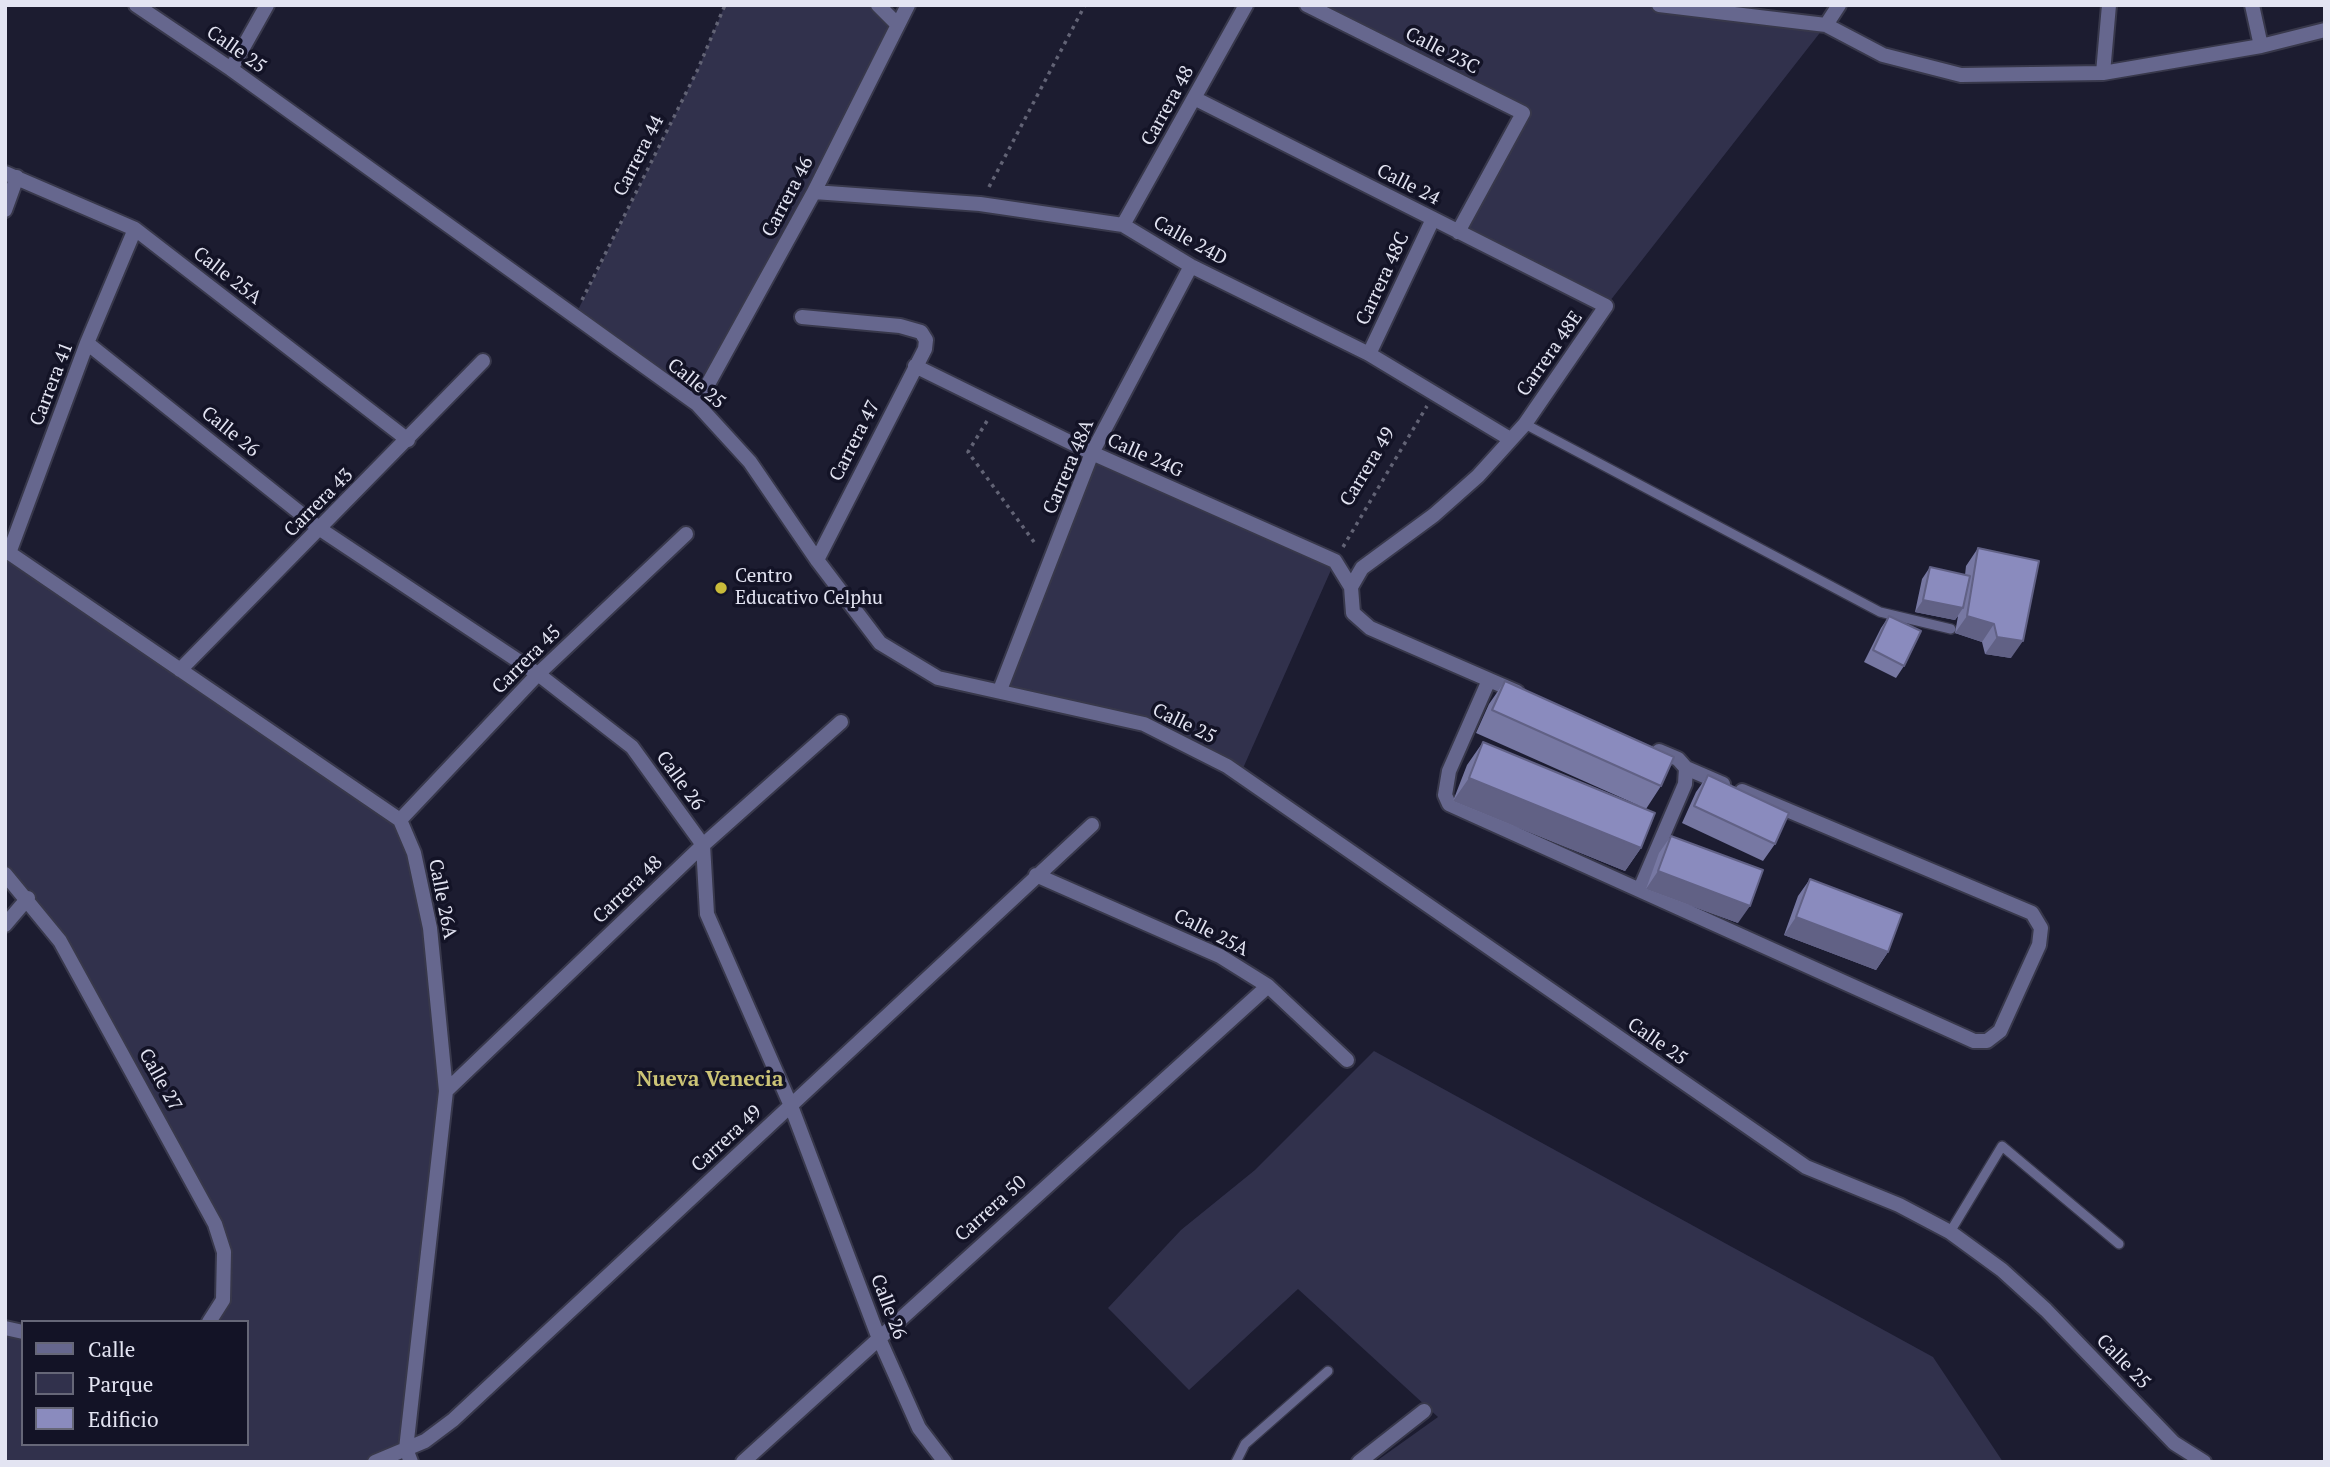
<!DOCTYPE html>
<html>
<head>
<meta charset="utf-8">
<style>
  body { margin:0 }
  #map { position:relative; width:2330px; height:1467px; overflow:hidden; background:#1c1c30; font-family:"PT Serif",serif }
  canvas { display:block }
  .frame { position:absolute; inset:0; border:7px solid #e3e4f2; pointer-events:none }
  .legend { position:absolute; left:21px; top:1320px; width:228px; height:126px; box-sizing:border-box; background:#131326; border:2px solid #666778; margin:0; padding:9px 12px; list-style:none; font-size:21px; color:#e3e4f2 }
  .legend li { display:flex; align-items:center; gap:14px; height:35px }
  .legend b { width:35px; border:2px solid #666778 }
</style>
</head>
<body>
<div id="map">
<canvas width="2330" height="1467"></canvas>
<div class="frame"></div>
<ul class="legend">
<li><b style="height:9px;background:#66678e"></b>Calle</li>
<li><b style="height:19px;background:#31314c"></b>Parque</li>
<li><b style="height:19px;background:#8a8bbe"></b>Edificio</li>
</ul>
</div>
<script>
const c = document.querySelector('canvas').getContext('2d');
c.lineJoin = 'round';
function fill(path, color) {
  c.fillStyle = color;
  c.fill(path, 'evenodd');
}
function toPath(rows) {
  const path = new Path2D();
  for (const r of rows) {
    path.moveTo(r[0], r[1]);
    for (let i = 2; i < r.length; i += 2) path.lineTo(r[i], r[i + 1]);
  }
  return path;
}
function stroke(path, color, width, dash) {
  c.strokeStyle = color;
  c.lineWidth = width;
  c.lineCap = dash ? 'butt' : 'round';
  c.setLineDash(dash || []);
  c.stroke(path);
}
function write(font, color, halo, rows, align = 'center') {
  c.font = font + ' "PT Serif",serif';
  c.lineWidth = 7;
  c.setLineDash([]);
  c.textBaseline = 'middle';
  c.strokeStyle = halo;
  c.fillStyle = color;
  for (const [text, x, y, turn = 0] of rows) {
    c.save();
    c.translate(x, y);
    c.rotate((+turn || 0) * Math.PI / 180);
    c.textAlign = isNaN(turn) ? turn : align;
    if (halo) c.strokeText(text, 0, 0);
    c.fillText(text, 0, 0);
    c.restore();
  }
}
fill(toPath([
  [725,5,878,5,897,24,697,404,574,318,698,69],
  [1307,5,1661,5,1826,25,1606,306,1458,232,1523,114],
  [1092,453,1335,561,1240,775,1144,724,1000,690],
  [5,550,400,820,430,928,446,1091,406,1449,375,1462,5,1462,5,1328,23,1332,23,1444,247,1444,247,1322,209,1322,223,1300,224,1252,60,941,5,876],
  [1374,1051,1933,1357,2003,1462,1375,1462,1438,1417,1298,1289,1189,1390,1108,1308,1181,1230,1255,1170]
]), '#31314c');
const lane = toPath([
  [1525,424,1880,612,1951,629],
  [1950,1232,2002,1146,2119,1244],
  [1236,1462,1245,1444,1328,1371]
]);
const street = toPath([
  [136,5,231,69,697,404,750,462,817,560,880,643,938,678,1144,724,1227,766,1806,1167,1899,1205,1950,1232,2002,1270,2046,1310,2174,1443,2204,1462],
  [878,5,897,24],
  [1307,5,1523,113,1458,232],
  [1659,5,1826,25,1883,55,1961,75,2103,73,2261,46,2325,30],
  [2252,5,2261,46],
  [1826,25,1839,5],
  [231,69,267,5],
  [2103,73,2109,5],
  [1194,98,1606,306,1525,424,1478,476,1434,515,1362,568,1351,587,1353,613,1370,628,1517,692],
  [5,173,135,229,408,440],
  [814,192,980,204,1123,225,1191,266,1369,354,1510,439],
  [5,210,17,177],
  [1123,225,1246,5],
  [802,317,900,326,921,332,926,340,925,349,817,560],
  [87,343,320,529,538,674,632,747,703,845,707,914,791,1106,878,1336,919,1428,945,1462],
  [1369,354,1433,219],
  [915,366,1092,453,1335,561,1351,587],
  [697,404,814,192,908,5],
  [5,550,400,820,414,853,430,928,446,1091,406,1449,411,1462],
  [9,553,87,343,135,229],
  [180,670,483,361],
  [1489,680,1449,771,1445,795,1449,804,1974,1041,1987,1041,2000,1031,2039,945,2041,928,2032,913,1742,791],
  [1000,690,1092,453,1191,266],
  [1686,768,1723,784],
  [400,820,538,674,686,534],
  [5,874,60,941,215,1224,224,1252,223,1300,209,1322],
  [1036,875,1220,956,1268,986,1347,1060],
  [1640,889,1685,784,1686,768,1678,759,1659,751],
  [5,925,28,898],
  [446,1091,703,845,841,722],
  [5,1328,23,1332],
  [375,1462,425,1441,453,1420,1092,825],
  [743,1462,1268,986],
  [1359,1462,1424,1411]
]);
stroke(lane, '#38384b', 12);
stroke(street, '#38384b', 18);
stroke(toPath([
  [989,187,1085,5],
  [582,300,698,69,725,5],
  [987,421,968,452,1037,546],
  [1343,547,1427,406]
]), '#626375', 3.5, [3.5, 5]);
stroke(lane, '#66678e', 9);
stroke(street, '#66678e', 14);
fill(toPath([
  [1978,548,2011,658,1985,654,1982,642,1955,633,1958,616,1955,620,1915,612,1922,579,1930,567,1965,575,1966,566],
  [1889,616,1904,666,1896,678,1864,662,1881,628],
  [1505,681,1661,786,1646,809,1641,848,1625,871,1453,801,1467,765,1483,742,1640,806,1476,733,1489,704],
  [1708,775,1775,844,1763,861,1682,823,1696,792],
  [1671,836,1738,923,1646,889,1659,853],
  [1810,879,1888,952,1876,970,1784,935,1798,896]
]), '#7778a3');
fill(toPath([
  [1923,600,1963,608,1955,620,1915,612],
  [1967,616,1994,624,1982,642,1955,633],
  [1997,637,2023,641,2011,658,1985,654],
  [1469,778,1641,848,1625,871,1453,801],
  [1658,871,1750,906,1738,923,1646,889],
  [1796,917,1888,952,1876,970,1784,935]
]), '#616185');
const building = toPath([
  [1978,548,2039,561,2023,641,1997,637,1994,624,1967,616,1978,548],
  [1930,567,1970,576,1963,608,1923,600,1930,567],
  [1889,616,1921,631,1904,666,1873,650,1889,616],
  [1505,681,1674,757,1661,786,1492,710,1505,681],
  [1483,742,1655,813,1641,848,1469,778,1483,742],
  [1708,775,1789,813,1775,844,1694,806,1708,775],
  [1671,836,1763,870,1750,906,1658,871,1671,836],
  [1810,879,1902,914,1888,952,1796,917,1810,879]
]);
fill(building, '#8a8bbe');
stroke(building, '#616185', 2);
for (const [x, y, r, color] of [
  [721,588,7,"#c9bb3a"]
]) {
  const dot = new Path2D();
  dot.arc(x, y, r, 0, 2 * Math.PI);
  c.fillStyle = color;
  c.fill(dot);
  stroke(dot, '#131326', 2.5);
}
write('19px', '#e3e4f2', '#131326', [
  ["Calle 25",236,50,35],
  ["Calle 23C",1442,51,27],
  ["Carrera 48",1168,106,-61],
  ["Carrera 44",639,156,-63],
  ["Calle 24",1408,185,27],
  ["Carrera 46",788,197,-62],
  ["Calle 24D",1190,241,29],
  ["Calle 25A",227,276,38],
  ["Carrera 48C",1383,279,-65],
  ["Carrera 48E",1550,354,-55],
  ["Carrera 41",52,384,-69],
  ["Calle 25",696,384,39],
  ["Calle 26",230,432,39],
  ["Carrera 47",855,441,-63],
  ["Calle 24G",1145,456,24],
  ["Carrera 48A",1069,467,-67],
  ["Carrera 49",1368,467,-59],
  ["Carrera 43",319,503,-45],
  ["Carrera 45",527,660,-45],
  ["Calle 25",1184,724,26],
  ["Calle 26",680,781,54],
  ["Carrera 48",628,890,-44],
  ["Calle 26A",442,899,79],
  ["Calle 25A",1211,933,27],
  ["Calle 25",1657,1042,35],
  ["Calle 27",160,1080,61],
  ["Carrera 49",727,1139,-43],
  ["Carrera 50",991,1209,-42],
  ["Calle 26",888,1307,69],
  ["Calle 25",2123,1362,46]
]);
write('19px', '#e3e4f2', '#131326', [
  ["Centro",735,577],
  ["Educativo Celphu",735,599]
], 'left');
write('bold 21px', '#ccc476', '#131326', [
  ["Nueva Venecia",710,1080]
]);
</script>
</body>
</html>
